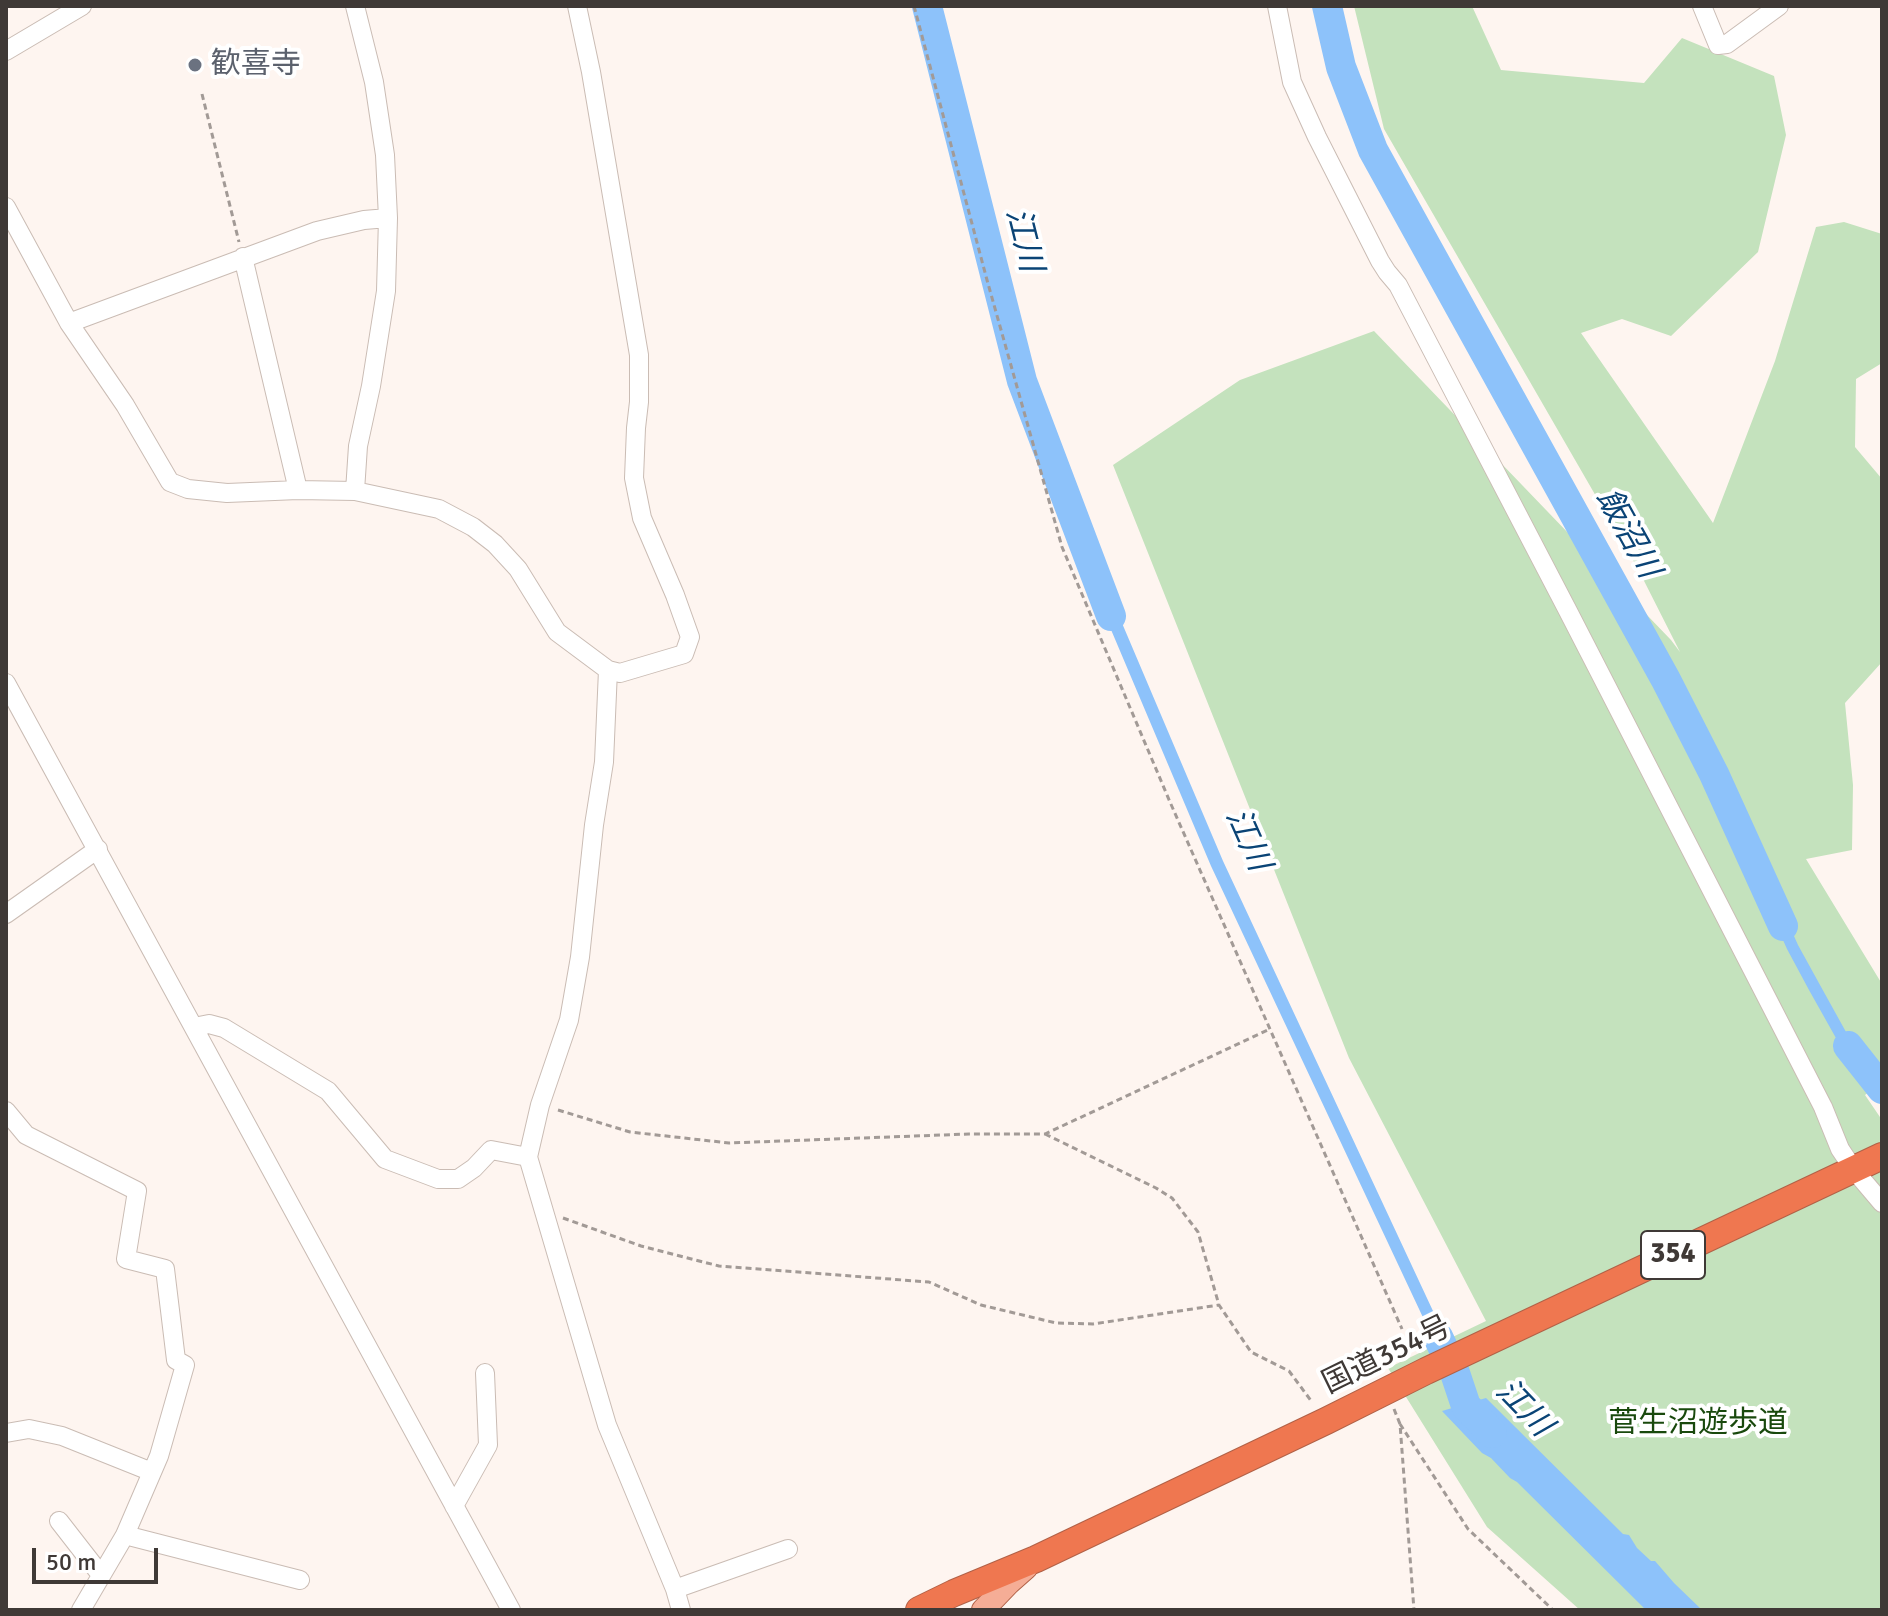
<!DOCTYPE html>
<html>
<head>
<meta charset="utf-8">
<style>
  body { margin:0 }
  #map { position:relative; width:1888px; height:1616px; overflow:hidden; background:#fef5f0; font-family:Signika,sans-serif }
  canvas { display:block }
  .frame { position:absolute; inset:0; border:8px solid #3f3936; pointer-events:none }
  .scale { position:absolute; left:32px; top:1548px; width:126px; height:36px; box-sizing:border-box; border:4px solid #3f3936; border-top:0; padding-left:10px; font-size:24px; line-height:28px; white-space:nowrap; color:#3f3936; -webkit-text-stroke:6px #fff; paint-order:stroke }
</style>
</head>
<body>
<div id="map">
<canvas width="1888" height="1616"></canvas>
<div class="frame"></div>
<div class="scale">50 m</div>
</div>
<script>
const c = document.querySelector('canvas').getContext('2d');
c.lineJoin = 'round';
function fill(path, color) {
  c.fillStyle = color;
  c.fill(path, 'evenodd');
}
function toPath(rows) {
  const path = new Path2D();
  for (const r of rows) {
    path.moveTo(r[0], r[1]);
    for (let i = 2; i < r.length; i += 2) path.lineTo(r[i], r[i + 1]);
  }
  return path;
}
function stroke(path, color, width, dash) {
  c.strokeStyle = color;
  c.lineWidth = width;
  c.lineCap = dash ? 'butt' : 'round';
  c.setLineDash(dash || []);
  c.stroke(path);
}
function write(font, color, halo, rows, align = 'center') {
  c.font = font + ' Signika,"Noto Sans JP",sans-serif';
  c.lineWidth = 8;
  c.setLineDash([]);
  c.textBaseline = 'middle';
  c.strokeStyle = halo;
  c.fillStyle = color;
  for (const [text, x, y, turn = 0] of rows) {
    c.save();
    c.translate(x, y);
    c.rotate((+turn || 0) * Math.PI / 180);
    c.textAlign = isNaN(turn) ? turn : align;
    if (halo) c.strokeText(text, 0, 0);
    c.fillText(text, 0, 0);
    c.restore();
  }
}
fill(toPath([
  [1354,6,1472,6,1501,70,1644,83,1682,38,1774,76,1786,135,1758,252,1671,336,1622,319,1581,333,1713,523,1775,361,1816,227,1844,222,1882,234,1882,363,1856,379,1855,447,1882,479,1882,662,1845,703,1853,785,1852,850,1806,859,1882,984,1882,1082,1865,1095,1882,1120,1882,1610,1580,1610,1487,1527,1388,1368,1486,1321,1349,1058,1113,465,1240,380,1374,331,1671,640,1680,652,1638,569,1384,129]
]), '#c4e2bd');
fill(toPath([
  [1102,576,1223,861,1461,1371,1450,1375,1211,866,1090,580],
  [1773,889,1798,945,1820,985,1851,1041,1877,1077,1871,1079,1841,1047,1809,990,1787,949,1762,893],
  [1486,1398,1623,1534,1629,1535,1637,1548,1651,1561,1655,1561,1674,1583,1702,1610,1646,1610,1517,1482,1510,1478,1491,1458,1482,1453,1442,1411]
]), '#8dc2fa');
stroke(toPath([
  [927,6,1022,381,1111,616],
  [1327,6,1341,67,1373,150,1666,680,1714,774,1783,926],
  [1848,1046,1882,1089],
  [1438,1337,1455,1373,1466,1406,1492,1433]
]), '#8dc2fa', 30);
const minor = toPath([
  [1277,6,1292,82,1317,137,1380,261,1387,272,1398,285,1568,611,1823,1107,1840,1149,1854,1170,1882,1203],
  [1702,6,1718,45,1727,44,1779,6],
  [6,51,82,6],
  [6,207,69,323,125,405,170,482,188,489,227,493,298,490,355,491,439,509,473,527,495,544,518,569,557,632,608,670,620,673,684,654,690,637,675,595,642,518,634,478,636,428,639,402,639,355,591,72,577,6],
  [243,257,298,490],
  [69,323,317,231,364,220,388,218],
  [355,491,358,446,371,386,386,291,388,218,385,155,374,82,355,6],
  [608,670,604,762,594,825,580,957,569,1020,540,1105,528,1157,607,1425,675,1589,681,1610],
  [6,683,511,1610],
  [6,914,98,849],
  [194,1027,209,1024,224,1028,328,1091,385,1159,438,1179,458,1179,474,1168,491,1150,528,1157],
  [6,1111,26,1135,137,1191,126,1259,165,1269,176,1360,185,1365,159,1456,125,1535,81,1610],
  [6,1433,29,1429,62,1436,152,1472],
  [454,1506,488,1445,485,1373],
  [59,1521,101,1575],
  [125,1535,300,1580],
  [675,1589,788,1549]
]);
const major = toPath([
  [983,1610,1009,1583,1026,1568]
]);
const highway = toPath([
  [919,1610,954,1593,1036,1559,1326,1421,1426,1371,1882,1156]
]);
stroke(minor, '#cabcb4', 20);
stroke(major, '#b16147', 24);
stroke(highway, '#b16147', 28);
stroke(toPath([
  [914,6,987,280,1062,547,1170,802,1402,1329],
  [202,94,239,242],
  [558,1110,630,1132,729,1143,969,1134,1045,1134,1270,1029],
  [1045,1134,1156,1188,1172,1198,1198,1232,1219,1305,1251,1352,1289,1371,1312,1402],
  [563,1218,641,1246,719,1266,929,1282,981,1305,1056,1323,1093,1324,1219,1305],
  [1394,1409,1400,1424,1414,1610],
  [1400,1424,1468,1529,1553,1610]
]), '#a29a96', 3, [6, 4]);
stroke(minor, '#fff', 18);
stroke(major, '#f5ad96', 22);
stroke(highway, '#ef7750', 26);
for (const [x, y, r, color] of [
  [195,65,8,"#6b7280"]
]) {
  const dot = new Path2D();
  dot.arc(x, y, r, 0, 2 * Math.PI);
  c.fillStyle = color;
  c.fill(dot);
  stroke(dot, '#fff', 3);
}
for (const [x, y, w] of [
  [1673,1255,64]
]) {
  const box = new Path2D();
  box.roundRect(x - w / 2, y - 24, w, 48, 6);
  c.fillStyle = '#fff';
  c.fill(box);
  stroke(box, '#3f3936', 2);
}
write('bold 28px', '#3f3936', null, [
  ["354",1673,1255]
]);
write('30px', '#5b616d', '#fff', [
  ["歓喜寺",211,65]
], 'left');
write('30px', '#3f3936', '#fff', [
  ["国道354号",1387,1356,-26]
]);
write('30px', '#19490d', '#fff', [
  ["菅生沼遊歩道",1698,1424]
]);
write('italic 32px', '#0a4476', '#fff', [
  ["江川",1023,240,76],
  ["飯沼川",1627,534,61],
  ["江川",1247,840,66],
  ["江川",1523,1409,46]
]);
</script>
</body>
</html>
